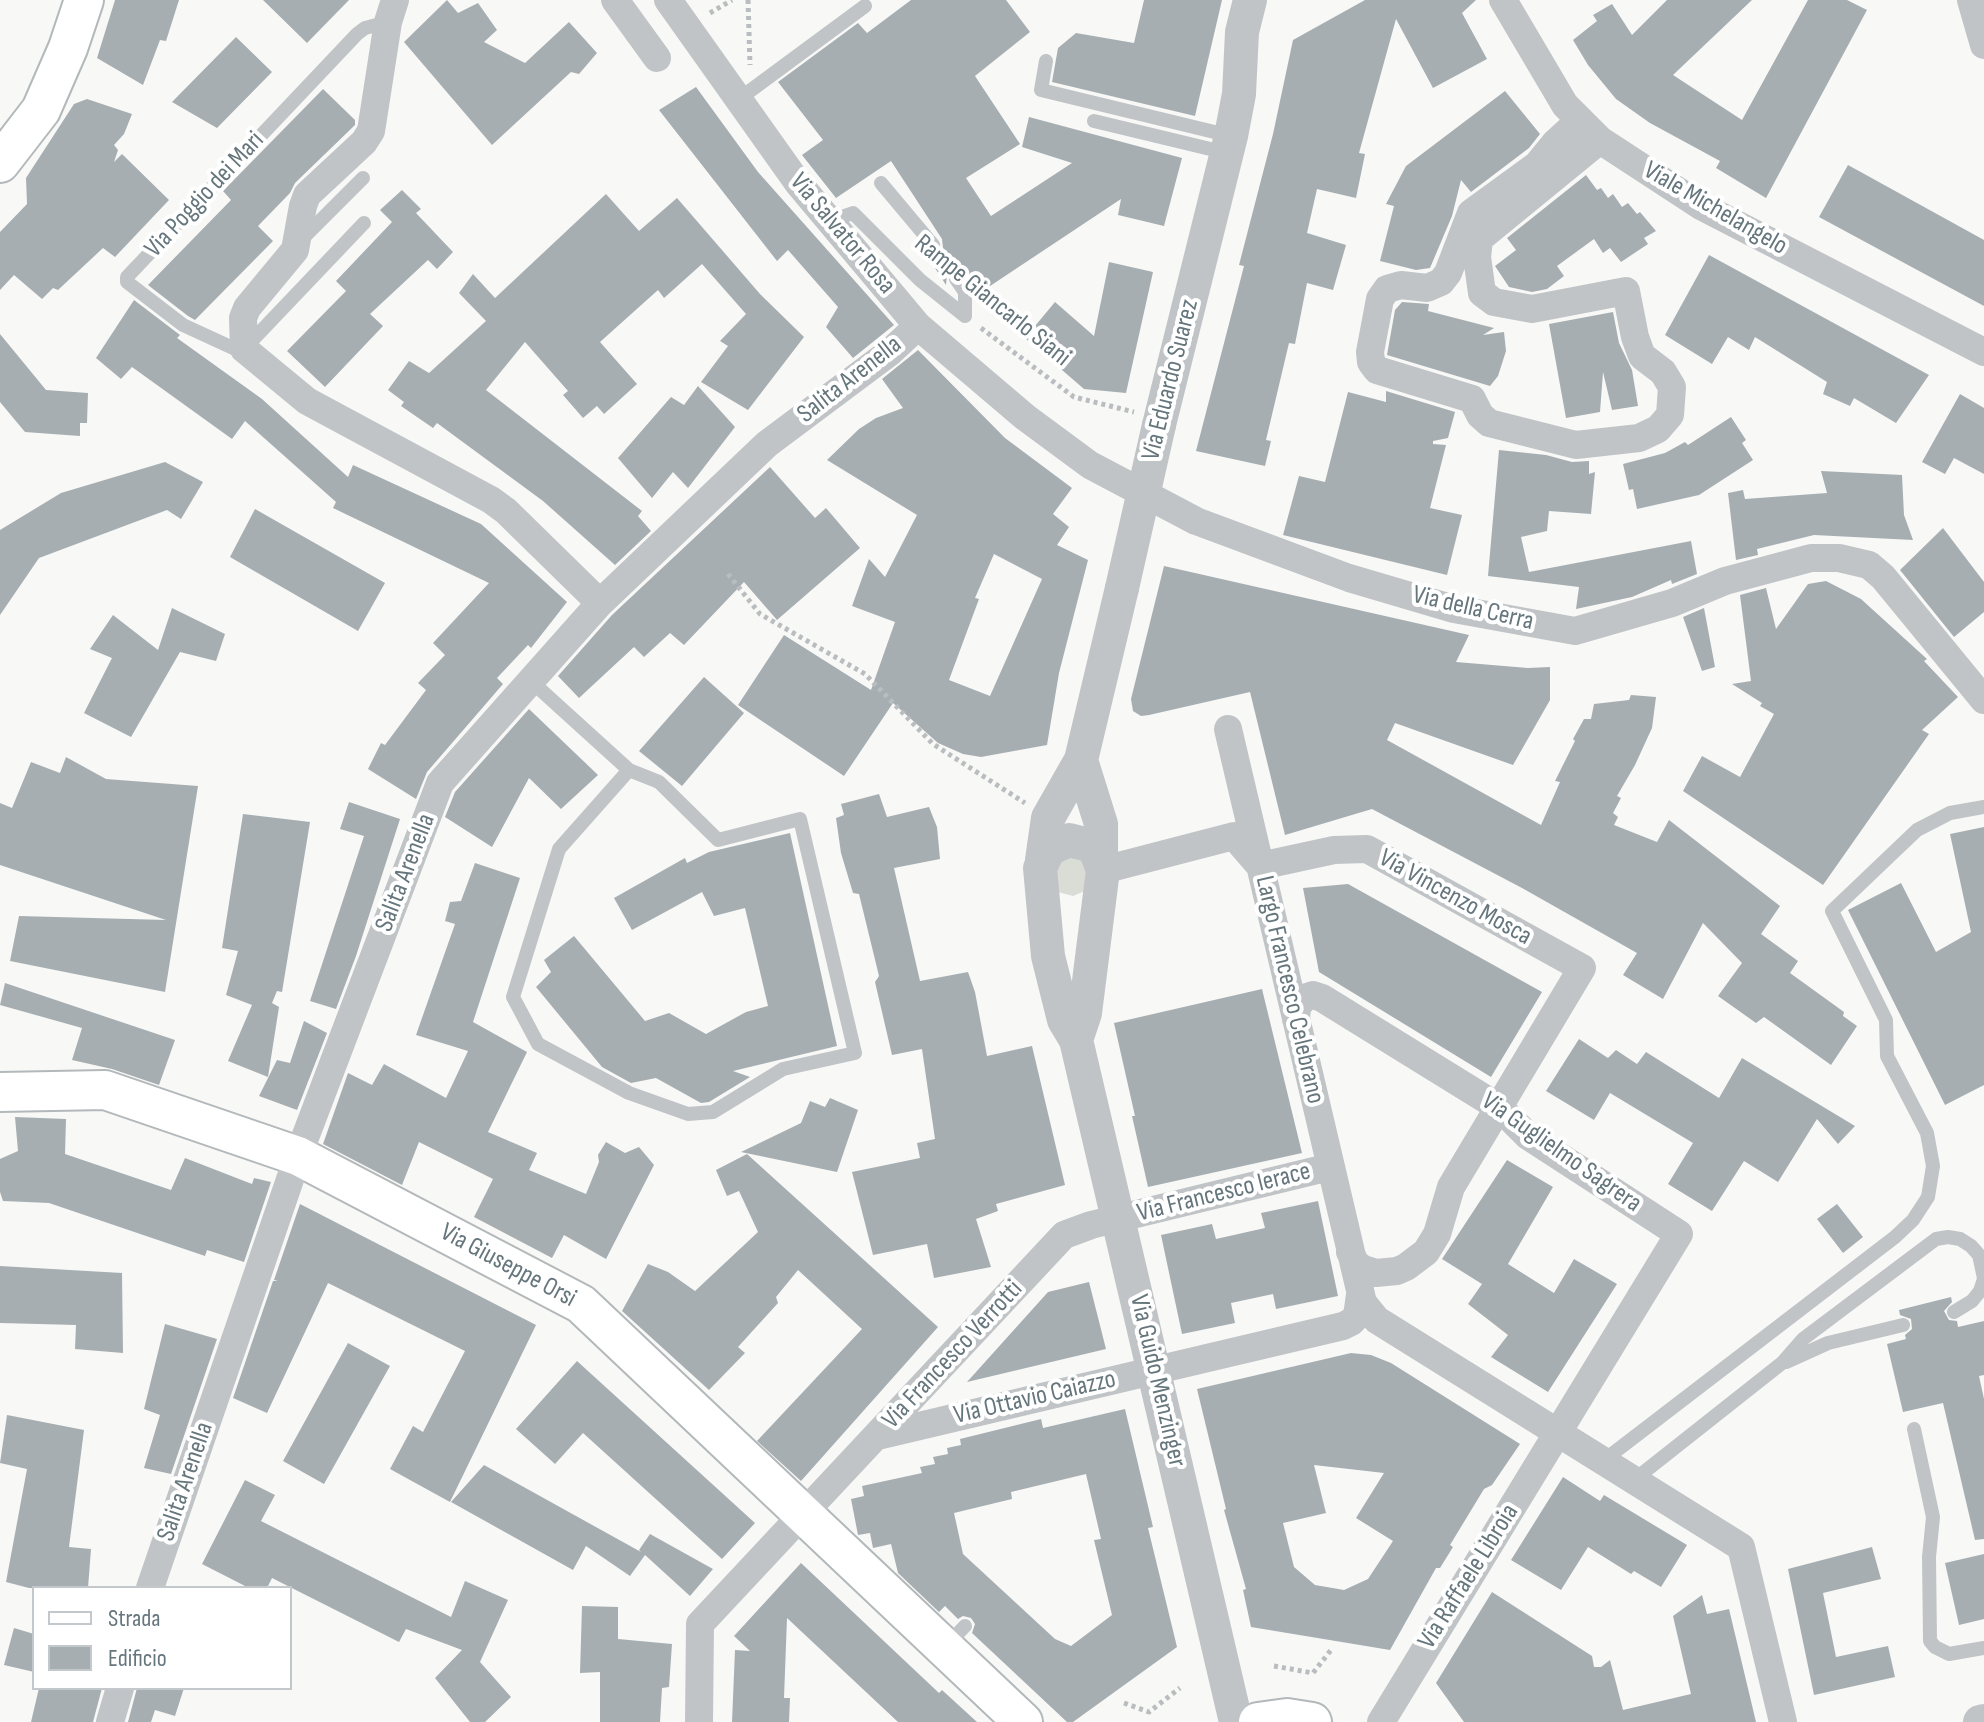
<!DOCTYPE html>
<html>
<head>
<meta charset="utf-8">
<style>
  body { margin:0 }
  #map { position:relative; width:1984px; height:1722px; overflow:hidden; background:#f8f8f6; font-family:"Sofia Sans Condensed",sans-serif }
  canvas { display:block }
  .legend { position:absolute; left:32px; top:1586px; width:260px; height:104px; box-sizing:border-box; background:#fff; border:2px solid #c2c8cb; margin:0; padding:10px 14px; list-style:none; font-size:24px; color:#66767d }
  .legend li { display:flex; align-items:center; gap:16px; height:40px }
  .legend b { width:40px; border:2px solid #c2c8cb }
</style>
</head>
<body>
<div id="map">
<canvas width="1984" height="1722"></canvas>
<ul class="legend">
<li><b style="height:10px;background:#fff"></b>Strada</li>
<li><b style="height:22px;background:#a6aeb2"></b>Edificio</li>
</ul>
</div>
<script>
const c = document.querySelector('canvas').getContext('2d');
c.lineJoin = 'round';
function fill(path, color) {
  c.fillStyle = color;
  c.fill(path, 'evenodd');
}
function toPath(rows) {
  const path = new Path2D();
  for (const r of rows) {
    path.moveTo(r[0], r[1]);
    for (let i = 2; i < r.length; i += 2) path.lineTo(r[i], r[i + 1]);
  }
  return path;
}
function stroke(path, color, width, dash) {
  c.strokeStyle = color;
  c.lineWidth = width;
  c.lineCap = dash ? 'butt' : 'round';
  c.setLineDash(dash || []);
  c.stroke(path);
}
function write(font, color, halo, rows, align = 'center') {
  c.font = font + ' "Sofia Sans Condensed",sans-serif';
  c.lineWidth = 8;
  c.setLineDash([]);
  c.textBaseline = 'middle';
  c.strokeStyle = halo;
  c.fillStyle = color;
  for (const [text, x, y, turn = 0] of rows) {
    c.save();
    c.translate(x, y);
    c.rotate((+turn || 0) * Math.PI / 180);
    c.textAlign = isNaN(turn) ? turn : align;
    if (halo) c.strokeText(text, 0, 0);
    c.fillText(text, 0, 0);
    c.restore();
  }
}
fill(toPath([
  [1089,854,1087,890,1073,896,1058,892,1051,855]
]), '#d9ddd6');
fill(toPath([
  [115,0,179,0,166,41,160,40,143,85,97,58],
  [263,0,349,0,307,43],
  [447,0,458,13,478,3,497,30,484,42,525,63,569,22,597,53,579,74,571,72,492,145,404,42],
  [911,0,1006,0,1030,32,975,76,1020,144,966,178,991,216,1072,163,1022,147,1029,117,1182,158,1164,226,1118,215,1121,199,978,294,960,270,951,270,947,274,946,285,924,251,930,255,939,253,943,248,942,239,891,161,836,198,802,155,823,140,778,82,858,23,867,33],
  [1144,0,1222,0,1195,116,1052,82,1058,48,1076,33,1134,43],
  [1365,0,1476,0,1462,13,1487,59,1433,88,1396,19,1359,153,1365,154,1356,198,1317,189,1307,233,1346,245,1333,290,1307,283,1295,344,1289,343,1266,440,1271,441,1265,466,1196,451,1244,266,1239,265,1273,134,1293,40],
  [1667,0,1752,0,1673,75,1742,120,1808,0,1847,0,1867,10,1766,198,1716,168,1720,161,1650,123,1616,99,1588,65,1573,40,1597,21,1593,15,1612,4,1632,35],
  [236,37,272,72,217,128,172,102],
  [696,87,758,172,894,325,853,358,826,327,838,307,788,250,777,261,659,110],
  [323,89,355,120,355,125,295,183,290,193,258,226,273,241,195,320,188,316,148,285,231,200,223,191],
  [1505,91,1540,134,1529,148,1471,192,1461,180,1452,216,1430,268,1416,270,1380,261,1394,206,1386,204,1406,166],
  [87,99,132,114,124,134,114,145,118,150,114,162,122,154,169,200,115,257,103,248,58,290,53,288,42,299,14,275,0,290,0,232,27,204,26,178,74,104],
  [1848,165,1984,240,1984,306,1819,217],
  [1586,175,1597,190,1601,188,1608,198,1613,194,1622,207,1628,203,1637,214,1640,212,1656,231,1644,238,1648,244,1621,262,1610,248,1603,253,1594,239,1557,266,1564,276,1547,289,1532,292,1509,287,1495,266,1516,250,1507,238],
  [402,190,421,209,416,213,453,252,437,269,428,260,370,314,383,326,325,387,287,351,346,291,336,281,392,222,380,210],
  [606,194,639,231,677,198,760,294,804,337,748,410,701,382,728,346,720,341,746,314,702,264,664,298,658,290,600,342,637,384,604,414,597,406,583,418,563,395,568,391,525,342,486,390,642,511,638,516,651,531,615,565,543,501,437,423,433,428,401,406,404,402,388,390,409,361,429,373,486,321,459,293,473,274,495,298],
  [1709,255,1929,375,1896,423,1854,398,1850,406,1823,394,1827,382,1755,337,1749,350,1728,337,1712,364,1665,335],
  [1109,262,1153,272,1126,393,1084,389,1025,338,1055,302,1094,336],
  [134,300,180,335,177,338,262,399,348,477,353,465,481,524,567,602,531,648,528,645,497,678,503,684,427,772,416,799,368,769,381,743,385,745,426,690,418,683,445,655,433,643,489,583,333,508,336,502,245,421,232,439,132,367,121,379,96,358],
  [1402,302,1429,304,1428,311,1494,328,1483,335,1504,332,1506,351,1498,376,1490,386,1387,355,1395,310],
  [1613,312,1619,343,1632,370,1638,406,1612,410,1603,372,1600,412,1566,418,1549,324],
  [0,334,46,390,88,393,87,423,80,423,80,436,25,432,0,402],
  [918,350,1005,438,1072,488,1053,514,1069,527,1057,545,1088,560,1059,673,1047,745,981,757,963,754,938,743,893,703,844,776,738,705,784,635,871,690,895,622,852,606,869,559,885,577,917,515,827,460,859,429,876,418,903,408,882,379],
  [994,554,1042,579,990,696,949,680,979,599,975,598],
  [698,386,735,427,688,488,673,472,652,498,618,458,671,397,684,405],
  [1386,391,1455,412,1448,438,1433,441,1433,444,1446,445,1430,508,1462,515,1447,575,1283,535,1299,476,1325,482,1348,392,1386,402],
  [1960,394,1984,408,1984,474,1954,458,1945,474,1922,462],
  [1731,417,1746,440,1742,443,1753,460,1699,495,1637,509,1633,489,1629,490,1623,464,1665,453,1685,442,1688,445],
  [1499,450,1546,455,1572,462,1589,461,1589,474,1595,472,1591,514,1549,511,1547,531,1521,537,1529,572,1691,541,1697,574,1672,584,1671,580,1632,597,1576,609,1579,587,1488,576],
  [165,462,203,482,181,519,167,510,39,558,0,615,0,530,61,493],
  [770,467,815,518,826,508,860,548,777,620,744,582,684,645,670,633,644,657,634,647,579,698,558,676,612,615],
  [1821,471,1902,475,1904,515,1913,540,1814,535,1757,549,1758,555,1736,560,1728,493,1743,490,1745,499,1827,493],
  [255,509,385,583,358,631,230,557],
  [1943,528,1984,582,1984,612,1954,637,1900,570],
  [1164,566,1469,635,1456,662,1528,668,1550,667,1550,700,1513,765,1395,723,1387,740,1541,825,1560,782,1555,781,1575,741,1573,739,1584,719,1591,719,1594,704,1629,700,1631,695,1656,697,1652,728,1635,765,1617,796,1621,798,1613,813,1618,817,1614,825,1657,842,1669,820,1780,906,1761,934,1798,961,1790,973,1844,1012,1843,1016,1857,1026,1831,1065,1764,1017,1756,1023,1718,996,1742,963,1703,923,1663,999,1623,975,1637,953,1522,888,1372,809,1285,835,1250,692,1149,715,1141,716,1133,711,1131,699],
  [1826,581,1861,599,1927,659,1924,661,1958,697,1922,730,1929,734,1823,885,1683,791,1702,756,1740,777,1774,714,1760,706,1762,703,1732,684,1751,681,1740,595,1766,588,1776,629,1808,584],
  [172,608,225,634,216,661,180,652,131,737,84,713,112,658,90,649,113,615,158,650],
  [1704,608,1715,667,1702,671,1683,617],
  [704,677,744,713,682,786,639,751],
  [529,709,598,775,561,809,529,778,492,847,445,817,455,792],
  [66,757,106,779,198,786,165,992,10,961,19,916,166,920,0,865,0,803,12,808,31,762,60,773],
  [879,794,887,817,929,807,937,827,940,859,894,868,920,981,968,972,975,992,987,1056,1032,1046,1065,1185,996,1204,998,1211,976,1219,991,1267,934,1278,927,1244,873,1255,852,1172,920,1158,917,1143,935,1139,922,1049,892,1055,875,982,879,976,859,894,853,893,841,853,836,818,844,815,841,804],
  [349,802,400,819,356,956,336,1009,310,1001,364,836,340,829],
  [243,814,310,822,282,992,277,991,272,1003,279,1007,268,1077,228,1061,252,1005,226,995,238,951,222,948],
  [1984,827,1984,1085,1945,1105,1848,910,1901,883,1936,952,1971,932,1950,834],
  [790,833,837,1046,733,1071,750,1077,709,1102,701,1103,656,1078,631,1083,602,1067,536,987,551,972,544,960,574,936,645,1021,669,1013,706,1034,746,1012,768,1006,745,908,714,916,702,892,632,930,614,898,685,858,687,863,709,852],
  [475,863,520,878,473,1022,527,1052,488,1132,537,1153,529,1170,586,1194,599,1162,598,1155,606,1142,625,1153,639,1147,654,1165,606,1259,564,1235,552,1258,474,1217,493,1179,419,1142,402,1185,323,1144,348,1073,372,1085,384,1064,446,1098,468,1051,416,1035,455,924,445,921,450,902,461,901],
  [1348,884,1542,992,1491,1077,1319,972,1303,888],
  [5,983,175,1040,159,1085,112,1069,72,1060,82,1028,0,1005],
  [1262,989,1302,1153,1148,1187,1132,1116,1135,1116,1114,1023],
  [304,1021,327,1033,297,1110,259,1096,277,1060,290,1063],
  [1579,1039,1608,1058,1616,1050,1637,1064,1646,1052,1719,1098,1742,1058,1855,1126,1838,1144,1817,1119,1778,1182,1744,1161,1712,1211,1668,1184,1693,1143,1610,1093,1594,1120,1546,1091],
  [830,1098,858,1110,837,1172,741,1152,801,1123,810,1101,825,1107],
  [15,1117,66,1119,65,1154,171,1190,185,1158,252,1184,254,1178,271,1182,244,1262,207,1250,205,1256,49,1203,3,1201,0,1192,0,1159,18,1151],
  [747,1154,938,1327,801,1481,757,1441,862,1329,798,1270,776,1297,778,1303,738,1347,745,1353,709,1390,622,1311,648,1264,668,1272,695,1291,758,1232,739,1191,727,1196,716,1170],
  [1507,1160,1553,1187,1508,1264,1554,1293,1574,1259,1617,1284,1548,1392,1491,1357,1508,1335,1468,1304,1482,1284,1442,1259],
  [1318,1201,1338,1296,1276,1309,1273,1294,1231,1303,1235,1323,1182,1334,1161,1235,1212,1224,1216,1239,1265,1228,1261,1213],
  [300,1204,536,1325,450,1502,390,1469,413,1426,423,1432,465,1351,328,1283,267,1413,233,1398,273,1281,278,1281,274,1280],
  [1837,1204,1863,1237,1843,1253,1817,1219],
  [0,1266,122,1273,123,1353,75,1349,76,1325,0,1323],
  [1089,1282,1106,1349,967,1382,1048,1292],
  [1951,1297,1952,1302,1944,1311,1949,1320,1957,1321,1958,1327,1984,1321,1984,1375,1979,1376,1984,1399,1984,1539,1975,1540,1943,1403,1903,1412,1887,1344,1906,1339,1905,1335,1912,1329,1911,1319,1900,1315,1899,1310],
  [165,1324,217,1339,171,1474,144,1468,160,1415,144,1409],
  [348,1343,390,1366,324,1484,283,1461],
  [1351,1353,1371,1355,1391,1363,1520,1444,1492,1485,1484,1489,1450,1545,1453,1547,1440,1568,1436,1568,1390,1650,1251,1627,1243,1590,1246,1589,1224,1510,1226,1509,1197,1389],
  [1314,1465,1384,1473,1356,1518,1393,1541,1368,1579,1344,1590,1315,1585,1294,1567,1283,1523,1326,1513],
  [577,1361,755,1523,722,1559,583,1433,555,1464,516,1429],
  [1125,1409,1153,1527,1148,1528,1177,1647,1073,1722,1067,1722,972,1633,975,1624,971,1618,963,1616,958,1619,945,1606,939,1612,898,1573,891,1544,873,1548,870,1533,858,1535,851,1499,864,1496,862,1486,922,1473,920,1467,935,1464,933,1457,948,1454,947,1448,961,1445,960,1439,1041,1419,1043,1428],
  [1086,1474,1101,1539,1094,1540,1112,1615,1071,1646,1055,1639,963,1554,954,1513,1012,1499,1011,1492],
  [7,1415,84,1430,69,1547,91,1549,88,1588,29,1588,6,1582,27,1469,0,1463],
  [484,1465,641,1552,639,1550,650,1534,713,1569,690,1596,645,1555,630,1576,586,1546,573,1570,451,1502],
  [1563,1477,1600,1501,1604,1495,1687,1545,1661,1587,1634,1571,1631,1574,1588,1547,1561,1590,1511,1560],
  [245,1480,275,1495,261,1521,451,1617,465,1581,508,1600,480,1662,511,1697,485,1722,470,1722,435,1678,462,1650,406,1629,399,1642,272,1578,267,1588,249,1588,202,1564],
  [1872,1547,1881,1579,1823,1593,1836,1657,1888,1646,1895,1677,1814,1695,1788,1569],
  [1984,1554,1984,1619,1959,1625,1945,1563],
  [801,1563,939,1693,942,1690,977,1722,898,1722,787,1618,784,1698,790,1698,789,1722,732,1722,735,1650,750,1651,734,1636],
  [1492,1592,1592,1656,1594,1667,1601,1667,1610,1660,1623,1710,1691,1694,1673,1616,1702,1595,1707,1614,1729,1609,1756,1722,1464,1722,1436,1683],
  [582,1606,618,1607,618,1639,672,1644,669,1687,662,1688,660,1722,600,1722,600,1672,580,1673],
  [14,1628,34,1634,34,1672,4,1665],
  [39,1688,102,1688,93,1722,31,1722],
  [137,1688,184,1688,175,1716,155,1710,151,1722,128,1722]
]), '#a6aeb2');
const secondary = toPath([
  [0,163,41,110,68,48,84,0],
  [0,1092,105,1090,298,1156,581,1304,1023,1722],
  [1258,1722,1287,1718,1312,1722]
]);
stroke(secondary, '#b3b8bb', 42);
stroke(toPath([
  [748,0,750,65],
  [710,13,732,0],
  [981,328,1074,397,1134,412],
  [728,574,760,614,865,674,933,744,1025,803],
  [1274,1666,1313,1673,1331,1650],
  [1124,1703,1149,1712,1180,1688]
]), '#babdbf', 5, [4, 4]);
stroke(toPath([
  [1046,61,1041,90,1231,136],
  [739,99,865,6],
  [1094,121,1227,153],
  [881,183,933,245],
  [830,221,853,213,920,280,965,316],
  [364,223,244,349,233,348,183,325,127,282,127,277,357,34,365,28,388,22],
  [301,240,363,178],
  [956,279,965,292,965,316],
  [532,682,629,770,559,849,513,997,538,1044,629,1093,688,1114,713,1112,783,1069,855,1053,800,819,718,840,659,782,629,770],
  [1954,1312,1972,1301,1980,1291,1984,1279],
  [1786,1362,1828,1343,1903,1325],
  [1914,1429,1933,1517,1929,1557,1930,1641,1935,1647,1949,1654,1984,1648],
  [1603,1461,1895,1237,1913,1220,1928,1197,1933,1166,1927,1133,1887,1056,1886,1020,1832,911,1917,830,1950,813,1984,807],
  [1634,1480,1782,1363,1803,1339,1936,1239,1948,1237,1960,1239,1971,1246,1979,1255,1984,1278],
  [947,1645,965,1626]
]), '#c0c4c7', 14);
stroke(toPath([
  [395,0,388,22,371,131,364,142,307,195,303,206,295,250,247,308,243,318,244,349,307,401,491,500,506,511,600,603],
  [615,0,657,58],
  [668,0,798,183,918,326,1025,417,1090,465,1196,521,1349,578,1454,609,1575,631,1672,603,1725,581,1811,558,1839,558,1869,565,1883,577,1984,700],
  [1503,0,1565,105,1600,140,1701,206,1984,352],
  [1971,0,1984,45],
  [1579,121,1555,143,1537,165,1471,213,1448,273,1441,282,1427,288,1401,285,1387,289,1380,299,1370,352,1371,362,1377,370,1472,399,1480,415,1489,423,1576,445,1639,438,1658,429,1670,415,1672,387,1663,372,1642,356,1635,337,1626,291,1532,309,1494,302,1482,293,1477,257,1479,239,1600,140],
  [1228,729,1363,1303,1377,1320,1741,1547,1783,1722],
  [1103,870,1234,836,1260,866,1334,850,1367,849,1582,968,1451,1187,1437,1234,1426,1252,1406,1267,1397,1271,1376,1273,1363,1269,1356,1264,1350,1252],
  [1296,1019,1297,1007,1304,998,1313,995,1322,998,1500,1108,1528,1136,1679,1234,1381,1722],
  [877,1436,1343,1326,1351,1322,1357,1316,1360,1295],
  [150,1588,298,1156,440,783,600,603,767,444,890,352,918,326],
  [110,1722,120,1688],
  [699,1722,700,1624,1064,1235,1091,1225,1330,1167]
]), '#c0c4c7', 28);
stroke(toPath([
  [1159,425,1231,136,1239,94,1242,32,1250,0],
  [1081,760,1101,824,1101,861],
  [1042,860,1048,818,1081,760,1122,588],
  [1076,1040,1085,1013,1103,870,1096,852,1089,845,1069,840,1049,849,1040,868,1048,956,1064,1020,1076,1040,1236,1722],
  [1980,1722,1984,1721]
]), '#c0c4c7', 34);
stroke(secondary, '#fff', 38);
stroke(toPath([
  [1122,588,1159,425]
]), '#c0c4c7', 34);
write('26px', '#66767d', '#fff', [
  ["Via Poggio dei Mari",205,195,-47],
  ["Viale Michelangelo",1715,209,30],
  ["Via Salvator Rosa",842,234,50],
  ["Rampe Giancarlo Siani",992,301,39],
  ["Salita Arenella",850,380,-38],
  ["Via Eduardo Suarez",1171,380,-76],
  ["Via della Cerra",1473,609,13],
  ["Salita Arenella",406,873,-69],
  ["Via Vincenzo Mosca",1455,898,29],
  ["Largo Francesco Celebrano",1289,990,77],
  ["Via Guglielmo Sagrera",1561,1153,35],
  ["Via Francesco Ierace",1224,1193,-14],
  ["Via Giuseppe Orsi",508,1266,28],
  ["Via Francesco Verrotti",953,1355,-47],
  ["Via Guido Menzinger",1157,1381,77],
  ["Via Ottavio Caiazzo",1035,1398,-13],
  ["Salita Arenella",186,1482,-71],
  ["Via Raffaele Libroia",1469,1577,-58]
]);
</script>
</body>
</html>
